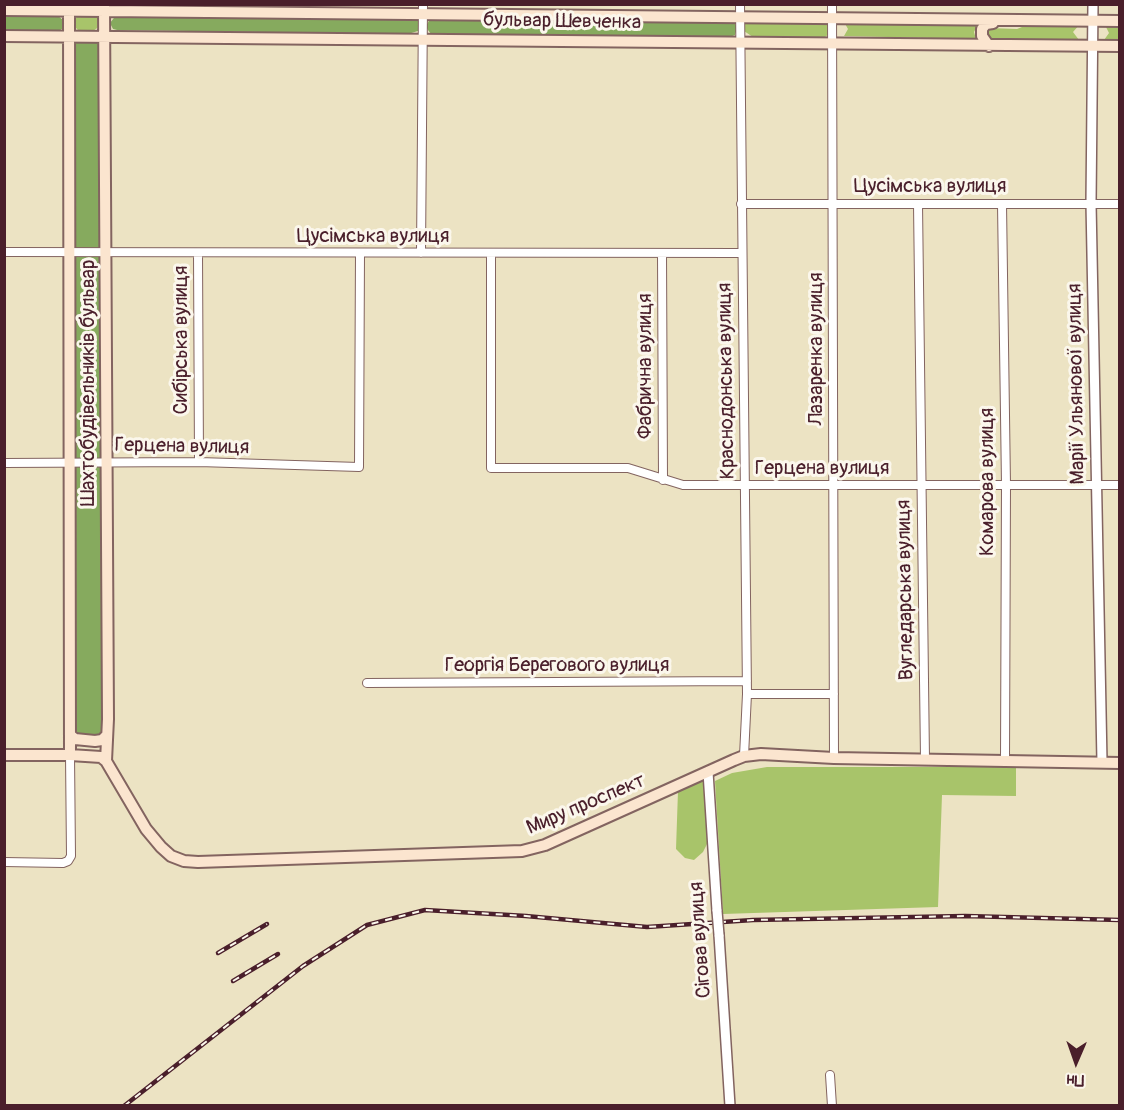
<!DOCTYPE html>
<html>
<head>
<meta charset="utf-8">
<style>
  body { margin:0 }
  #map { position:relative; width:1124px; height:1110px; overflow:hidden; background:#ece3c3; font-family:Pangolin,sans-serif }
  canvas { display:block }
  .frame { position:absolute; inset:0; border:6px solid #4a1f2b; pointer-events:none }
  .north { position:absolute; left:1046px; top:1032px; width:60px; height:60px; -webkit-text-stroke:4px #fbf7ec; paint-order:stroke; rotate:182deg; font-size:16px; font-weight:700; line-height:24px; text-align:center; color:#4a1f2b }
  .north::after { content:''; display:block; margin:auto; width:21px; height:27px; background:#4a1f2b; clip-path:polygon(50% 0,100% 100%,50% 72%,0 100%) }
</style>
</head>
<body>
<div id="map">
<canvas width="1124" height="1110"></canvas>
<div class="frame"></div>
<div class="north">Пн</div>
</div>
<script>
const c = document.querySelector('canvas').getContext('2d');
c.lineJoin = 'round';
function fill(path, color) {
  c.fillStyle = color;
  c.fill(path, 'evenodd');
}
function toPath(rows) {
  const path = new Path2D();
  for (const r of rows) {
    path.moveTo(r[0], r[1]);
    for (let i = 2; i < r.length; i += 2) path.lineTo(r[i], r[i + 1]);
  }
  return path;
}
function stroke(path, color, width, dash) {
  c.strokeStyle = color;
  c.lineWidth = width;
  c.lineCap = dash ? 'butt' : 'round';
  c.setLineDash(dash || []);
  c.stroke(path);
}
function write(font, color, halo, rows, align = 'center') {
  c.font = font + ' Pangolin,sans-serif';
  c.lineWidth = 6;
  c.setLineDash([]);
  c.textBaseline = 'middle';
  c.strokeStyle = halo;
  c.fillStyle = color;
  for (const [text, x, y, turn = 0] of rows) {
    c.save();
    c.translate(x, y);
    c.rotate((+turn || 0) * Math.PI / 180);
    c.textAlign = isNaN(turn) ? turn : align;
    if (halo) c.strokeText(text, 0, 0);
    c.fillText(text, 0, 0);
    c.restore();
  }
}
fill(toPath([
  [80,15,96,15,100,19,100,26,93,31,78,30,74,26,74,19],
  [745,22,828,23,830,26,828,35,823,38,753,37,744,31],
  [844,22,978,24,974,32,976,39,844,36,848,29],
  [1032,23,1080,24,1073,32,1079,40,990,39,988,38,986,32,989,28,1017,29],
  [1105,25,1119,25,1119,40,1104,40,1109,33],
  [767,767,1016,767,1016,796,942,795,938,907,723,914,715,781,732,773],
  [702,778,709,782,712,834,703,852,694,860,685,858,676,849,678,791,685,785]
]), '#a8c46a');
fill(toPath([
  [5,14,57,15,63,20,63,28,58,32,5,32],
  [117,14,416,18,420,23,418,31,408,34,117,30,113,29,110,23],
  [430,19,734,21,737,28,735,35,727,38,440,35,431,34,428,30,426,26],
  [81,41,101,43,101,733,95,737,77,735,76,731,74,43]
]), '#86aa5e');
const minor = toPath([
  [740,4,747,694,744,756],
  [832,4,834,758],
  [741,204,1120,204],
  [918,204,925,759],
  [1002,204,1006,485,1005,761],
  [4,252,742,253],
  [198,253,199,462],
  [421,253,423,4],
  [491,253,491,468,628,468,683,485,1120,485],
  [662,253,663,480],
  [4,463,199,462,359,467,360,253],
  [367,683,747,681],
  [747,694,834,694],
  [4,862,63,863,68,861,71,856,70,755],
  [830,1075,832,1106]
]);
const tertiary = toPath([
  [1093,4,1091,203,1102,762],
  [708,772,717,911],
  [719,935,730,1106]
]);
const secondary = toPath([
  [69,5,70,755],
  [104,5,108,719,106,761],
  [4,10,1120,21],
  [4,36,1120,46],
  [989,46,982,36,982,29,986,24,993,23],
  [70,735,75,739,95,741,102,740,107,735],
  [4,755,70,755,101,757,106,761,146,829,161,847,171,856,184,861,198,862,522,851,545,845,734,760,744,756,761,754,834,758,1120,763]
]);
stroke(minor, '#836460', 10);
stroke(tertiary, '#836460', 12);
stroke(secondary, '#836460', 14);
stroke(minor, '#fff', 8);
stroke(tertiary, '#fff', 9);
stroke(secondary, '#fbe5cf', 10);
const rail = toPath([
  [218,953,267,924],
  [233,981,278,954],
  [124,1106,303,966,367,925,425,910,526,916,647,927,753,920,965,916,1120,920]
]);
stroke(rail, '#4a1f2b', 4.5);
stroke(rail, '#fbf7ec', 2, [7]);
const tertiaryBridge = toPath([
  [717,911,719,935]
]);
stroke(tertiaryBridge, '#836460', 12, []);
stroke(tertiaryBridge, '#fff', 9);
write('20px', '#4a1f2b', '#fbf7ec', [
  ["бульвар Шевченка",562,22,1],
  ["Цусімська вулиця",930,187],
  ["Цусімська вулиця",373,237],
  ["Сибірська вулиця",182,340,-90],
  ["Лазаренка вулиця",817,349,-90],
  ["Фабрична вулиця",646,366,-90],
  ["Краснодонська вулиця",727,381,-91],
  ["Шахтобудівельників бульвар",89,383,-90],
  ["Марії Ульянової вулиця",1077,384,-91],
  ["Герцена вулиця",182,447,1],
  ["Герцена вулиця",822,469],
  ["Комарова вулиця",988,482,-90],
  ["Вугледарська вулиця",906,590,-91],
  ["Георгія Берегового вулиця",557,666],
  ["Миру проспект",586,805,-23],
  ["Сігова вулиця",701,940,-94]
]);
</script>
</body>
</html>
